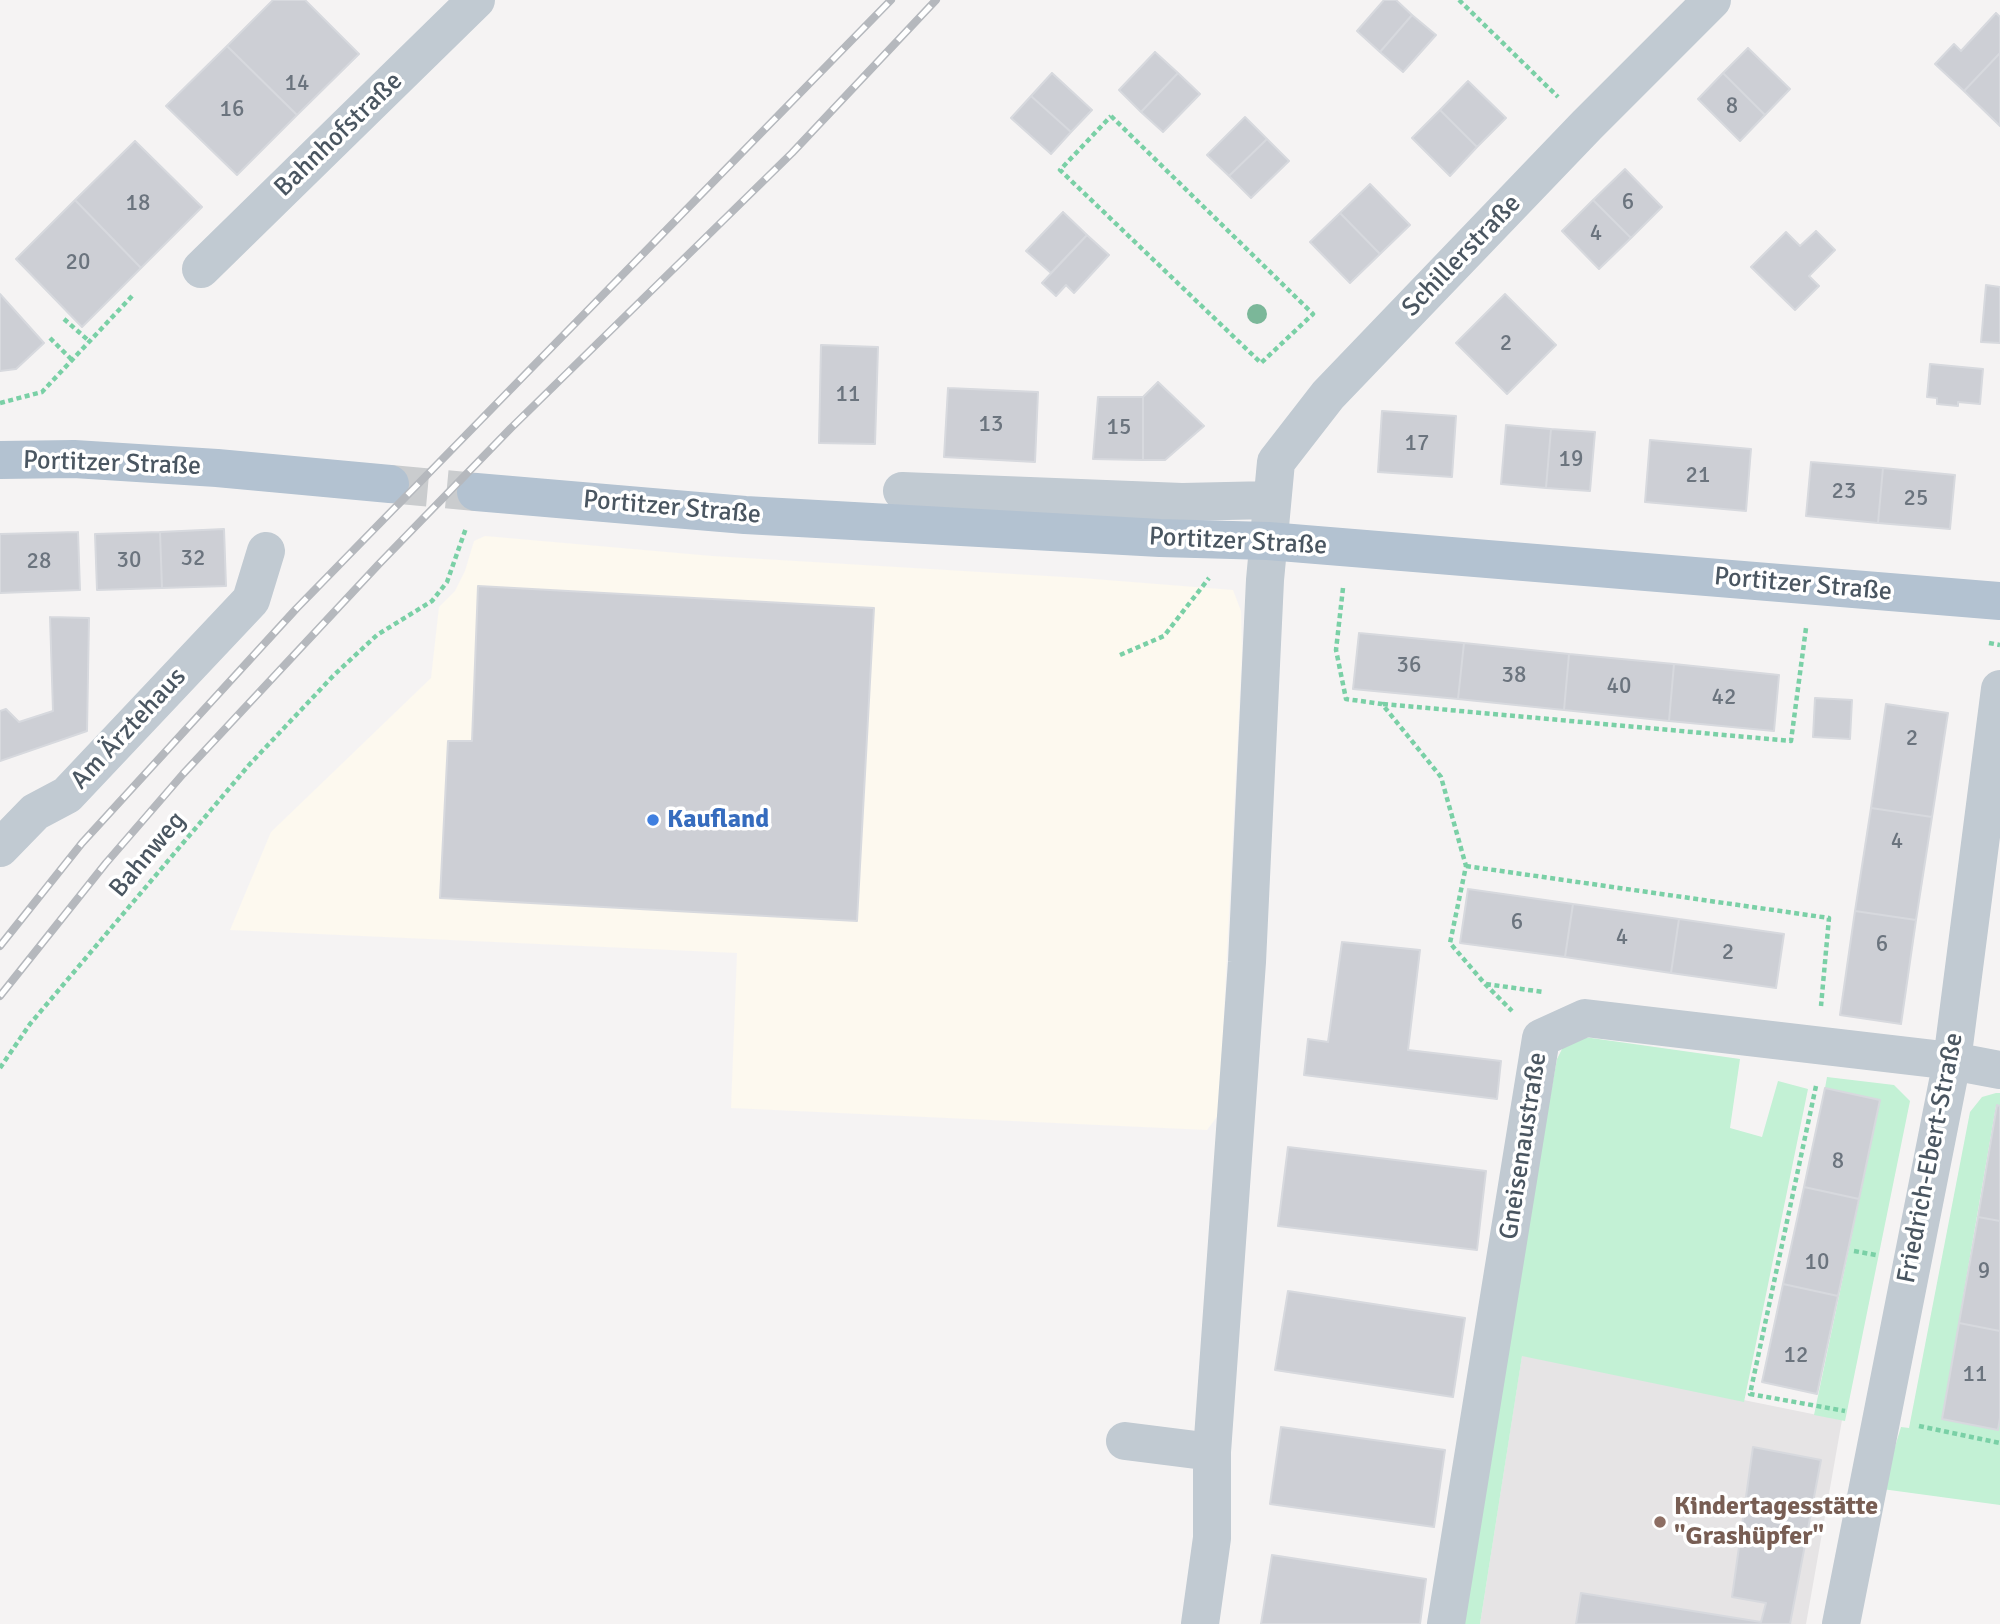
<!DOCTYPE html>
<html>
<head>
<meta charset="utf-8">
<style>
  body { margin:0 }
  canvas { display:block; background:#f5f3f3 }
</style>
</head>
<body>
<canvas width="2000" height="1624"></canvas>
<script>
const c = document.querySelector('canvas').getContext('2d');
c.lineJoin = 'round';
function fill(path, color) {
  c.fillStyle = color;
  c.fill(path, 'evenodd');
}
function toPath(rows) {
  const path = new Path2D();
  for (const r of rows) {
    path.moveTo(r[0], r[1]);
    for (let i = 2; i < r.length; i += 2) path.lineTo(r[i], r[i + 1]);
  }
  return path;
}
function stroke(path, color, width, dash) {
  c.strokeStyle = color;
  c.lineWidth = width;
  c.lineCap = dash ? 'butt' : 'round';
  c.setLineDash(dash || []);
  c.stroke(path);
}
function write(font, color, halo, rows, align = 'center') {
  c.font = font + ' Signika,sans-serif';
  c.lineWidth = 7;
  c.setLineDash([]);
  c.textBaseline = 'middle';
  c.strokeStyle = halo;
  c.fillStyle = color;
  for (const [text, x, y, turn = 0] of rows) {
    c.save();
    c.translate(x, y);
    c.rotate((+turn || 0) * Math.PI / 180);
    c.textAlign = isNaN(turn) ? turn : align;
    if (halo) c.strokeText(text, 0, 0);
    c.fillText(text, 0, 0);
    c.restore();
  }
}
fill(toPath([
  [485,536,712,556,1081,578,1233,590,1241,611,1242,651,1219,1114,1207,1130,731,1108,737,953,230,930,271,832,431,678,439,607,455,591,465,571,474,541]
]), '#fdf9ef');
fill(toPath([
  [1522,1355,1842,1420,1806,1624,1480,1624]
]), '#e6e4e5');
fill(toPath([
  [1584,1037,1740,1059,1730,1128,1762,1137,1778,1081,1808,1089,1744,1402,1522,1356,1480,1624,1462,1624,1503,1354,1557,1059,1564,1045],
  [1827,1077,1894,1085,1910,1101,1845,1421,1814,1415,1880,1101,1825,1088],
  [1996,1093,2000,1093,2000,1106,1996,1106,1942,1419,1997,1430,2000,1418,2000,1505,1882,1489,1901,1427,1909,1428,1970,1112,1982,1097]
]), '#c3f1d5');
const building = toPath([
  [273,0,305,0,359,54,297,115,227,46,273,0],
  [1384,0,1396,0,1412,15,1380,52,1357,31,1384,0],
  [1996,13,2000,17,2000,53,1964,91,1935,64,1954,44,1961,51,1996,13],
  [1412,15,1436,35,1403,72,1380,52,1412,15],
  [227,46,297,115,237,175,166,106,227,46],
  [1748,48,1790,89,1765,115,1723,73,1748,48],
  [1155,52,1178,73,1141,112,1119,90,1155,52],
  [2000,53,2000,126,1964,91,2000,53],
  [1052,73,1092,110,1071,132,1031,96,1052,73],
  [1178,73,1200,94,1163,132,1141,112,1178,73],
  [1723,73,1765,115,1740,141,1698,99,1723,73],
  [1468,81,1506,118,1477,147,1440,110,1468,81],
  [1031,96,1071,132,1051,154,1011,118,1031,96],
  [1440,110,1477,147,1450,176,1412,138,1440,110],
  [1245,117,1267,139,1229,176,1207,155,1245,117],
  [1267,139,1289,161,1251,198,1229,176,1267,139],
  [135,141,202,207,141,268,75,200,135,141],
  [1625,169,1662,207,1631,238,1593,200,1625,169],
  [1370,184,1410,225,1380,254,1340,213,1370,184],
  [75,200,141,268,82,327,16,259,75,200],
  [1593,200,1631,238,1599,269,1562,231,1593,200],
  [1063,212,1087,235,1051,273,1026,251,1063,212],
  [1340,213,1380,254,1350,283,1310,242,1340,213],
  [1816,231,1835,250,1809,276,1819,286,1795,310,1751,267,1786,232,1800,246,1816,231],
  [1087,235,1109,255,1074,293,1066,285,1056,296,1042,283,1087,235],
  [1986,285,2000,287,2000,343,1981,342,1986,285],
  [0,294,44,343,16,369,0,371,0,294],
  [1505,294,1556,345,1507,394,1456,343,1505,294],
  [821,345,878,347,875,444,819,443,821,345],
  [1930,364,1983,369,1980,404,1958,402,1958,406,1937,404,1937,398,1927,397,1930,364],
  [1158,382,1204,426,1165,460,1143,460,1143,397,1158,382],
  [948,388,1038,392,1035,462,944,457,948,388],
  [1098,397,1143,397,1143,460,1093,459,1098,397],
  [1382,411,1456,416,1452,477,1378,472,1382,411],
  [1506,425,1551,429,1546,488,1501,484,1506,425],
  [1551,429,1595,432,1590,491,1546,488,1551,429],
  [1650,440,1751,449,1746,511,1645,502,1650,440],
  [1811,462,1883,468,1878,523,1806,516,1811,462],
  [1883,468,1955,475,1950,529,1878,523,1883,468],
  [224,529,226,586,162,588,160,532,224,529],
  [78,532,80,590,0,593,0,534,78,532],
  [160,532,162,588,97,590,95,534,160,532],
  [478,586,874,608,857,921,440,898,448,741,472,741,478,586],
  [50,617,89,618,87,731,0,761,0,711,6,709,19,722,53,711,50,617],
  [1359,633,1464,643,1458,699,1353,689,1359,633],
  [1464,643,1569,654,1564,710,1458,699,1464,643],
  [1569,654,1674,664,1669,721,1564,710,1569,654],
  [1674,664,1779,675,1774,731,1669,721,1674,664],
  [1815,698,1852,700,1850,739,1813,737,1815,698],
  [1886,704,1948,713,1932,817,1871,808,1886,704],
  [1871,808,1932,817,1916,920,1855,911,1871,808],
  [1468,889,1573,904,1565,957,1460,943,1468,889],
  [1573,904,1679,919,1671,973,1565,957,1573,904],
  [1855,911,1916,920,1901,1024,1840,1015,1855,911],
  [1679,919,1784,934,1776,988,1671,973,1679,919],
  [1342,942,1420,950,1408,1050,1501,1061,1497,1099,1304,1075,1308,1039,1328,1042,1342,942],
  [1825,1088,1880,1100,1859,1199,1804,1187,1825,1088],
  [1997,1105,2000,1106,2000,1221,1978,1217,1997,1105],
  [1288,1147,1486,1171,1477,1250,1278,1226,1288,1147],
  [1804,1187,1859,1199,1838,1296,1783,1284,1804,1187],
  [1978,1217,2000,1221,2000,1331,1959,1323,1978,1217],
  [1783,1284,1838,1296,1817,1394,1762,1382,1783,1284],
  [1288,1291,1465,1318,1453,1397,1275,1370,1288,1291],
  [1959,1323,2000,1331,2000,1418,1998,1430,1942,1419,1959,1323],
  [1281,1427,1445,1450,1434,1527,1270,1504,1281,1427],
  [1753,1447,1821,1460,1790,1624,1576,1624,1581,1593,1761,1622,1766,1603,1732,1597,1753,1447],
  [1272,1555,1426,1579,1420,1624,1261,1624,1272,1555]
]);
fill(building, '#cdcfd5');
stroke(building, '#d7d9de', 2);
stroke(toPath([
  [390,484,476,492]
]), '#caccce', 38, [38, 19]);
stroke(toPath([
  [1459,0,1558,97],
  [1111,116,1313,314,1261,363,1060,170,1111,116],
  [64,319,89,341],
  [50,338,71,359],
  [0,403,42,392,133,295],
  [1343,588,1336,650,1346,699,1382,704,1441,777,1466,866,1450,943,1485,984,1512,1011],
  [1989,643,2000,645],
  [1120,655,1164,636,1209,578],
  [1383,704,1791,741,1806,628],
  [1466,866,1829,918,1821,1006],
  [1486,984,1543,992],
  [0,1068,30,1024,249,765,334,675,377,635,432,601,447,582,466,528],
  [1816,1086,1750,1394,1845,1411],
  [1854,1251,1876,1255],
  [1919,1426,2000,1443]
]), '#7ad0a6', 4.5, [5, 3.5]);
stroke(toPath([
  [201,269,476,0],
  [902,491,1182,502,1271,500],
  [0,848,35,812,67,795,251,600,266,551],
  [1125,1441,1212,1452],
  [1200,1624,1212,1538,1212,1452,1247,962,1265,580,1276,462,1328,395,1587,125,1712,0],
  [1446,1624,1541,1038,1585,1018,1952,1061,2000,1070],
  [1841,1624,1952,1061,2000,689]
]), '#c1cad2', 38);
stroke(toPath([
  [0,460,74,459,217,468,390,484],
  [476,492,745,515,1160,538,1268,541,2000,601]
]), '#b3c2d1', 38);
const rail = toPath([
  [0,946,82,843,296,609,891,0],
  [0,996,106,863,183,774,378,565,511,428,792,153,936,0]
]);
stroke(rail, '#b5b8bd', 8);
stroke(rail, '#fff', 5, [16]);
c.fillStyle = '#7bb799';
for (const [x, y] of [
  [1257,314]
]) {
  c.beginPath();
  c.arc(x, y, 10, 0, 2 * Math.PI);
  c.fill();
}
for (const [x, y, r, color] of [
  [653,820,7,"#3f7fe0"],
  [1660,1522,7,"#8d6e63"]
]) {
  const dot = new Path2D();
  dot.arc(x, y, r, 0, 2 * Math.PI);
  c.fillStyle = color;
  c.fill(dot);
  stroke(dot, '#fff', 2.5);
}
write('23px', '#6b747e', null, [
  ["14",297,84],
  ["8",1732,107],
  ["16",232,110],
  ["6",1628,203],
  ["18",138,204],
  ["4",1596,234],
  ["20",78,263],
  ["2",1506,344],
  ["11",848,395],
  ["13",991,425],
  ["15",1119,428],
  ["17",1417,444],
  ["19",1571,460],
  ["21",1698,476],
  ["23",1844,492],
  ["25",1916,499],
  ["32",193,559],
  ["30",129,561],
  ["28",39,562],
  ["36",1409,666],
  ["38",1514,676],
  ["40",1619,687],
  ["42",1724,698],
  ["2",1912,739],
  ["4",1897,842],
  ["6",1517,923],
  ["4",1622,938],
  ["6",1882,945],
  ["2",1728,953],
  ["8",1838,1162],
  ["10",1817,1263],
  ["9",1984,1272],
  ["12",1796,1356],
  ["11",1975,1375]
]);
write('26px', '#4a5661', '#fff', [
  ["Bahnhofstraße",339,135,-44],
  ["Schillerstraße",1462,256,-46],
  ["Portitzer Straße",112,464,2],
  ["Portitzer Straße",672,508,5],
  ["Portitzer Straße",1238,542,3],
  ["Portitzer Straße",1803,585,5],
  ["Am Ärztehaus",129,729,-47],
  ["Bahnweg",148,855,-50],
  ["Gneisenaustraße",1524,1146,-81],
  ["Friedrich-Ebert-Straße",1931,1158,-79]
]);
write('bold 26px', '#366cbe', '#fff', [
  ["Kaufland",667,820]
], 'left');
write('bold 26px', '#785e54', '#fff', [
  ["Kindertagesstätte",1674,1507],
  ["\"Grashüpfer\"",1674,1537]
], 'left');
</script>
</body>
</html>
